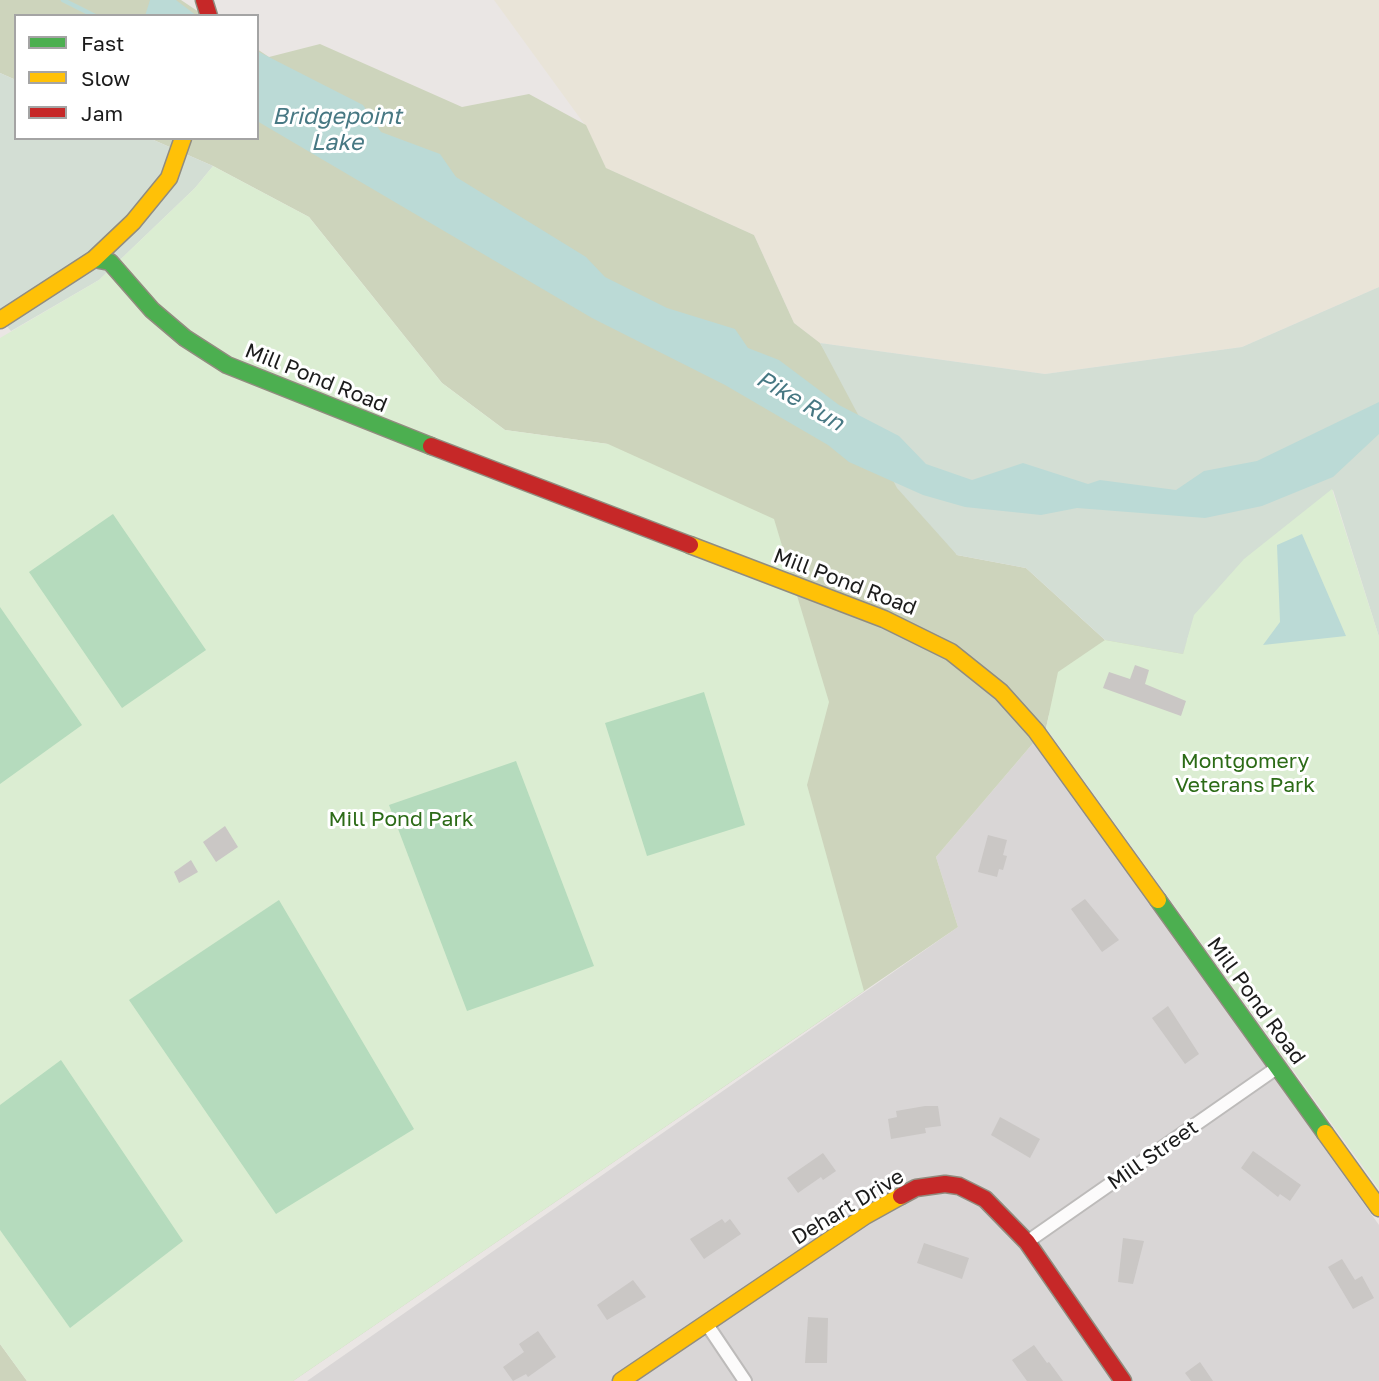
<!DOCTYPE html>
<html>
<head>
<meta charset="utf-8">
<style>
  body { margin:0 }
  #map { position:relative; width:1379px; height:1381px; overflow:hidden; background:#eae6e4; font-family:"Golos Text",sans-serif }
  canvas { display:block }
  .legend { position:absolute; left:14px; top:14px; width:245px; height:126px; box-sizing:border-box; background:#fff; border:2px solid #a4a4a4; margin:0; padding:9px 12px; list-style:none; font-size:21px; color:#1b1b1b }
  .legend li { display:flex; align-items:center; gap:14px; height:35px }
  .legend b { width:35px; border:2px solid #a4a4a4 }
</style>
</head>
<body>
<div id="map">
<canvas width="1379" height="1381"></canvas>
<ul class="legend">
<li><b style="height:9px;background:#4caf50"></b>Fast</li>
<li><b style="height:9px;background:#ffc107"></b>Slow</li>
<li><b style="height:9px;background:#c62828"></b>Jam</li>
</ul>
</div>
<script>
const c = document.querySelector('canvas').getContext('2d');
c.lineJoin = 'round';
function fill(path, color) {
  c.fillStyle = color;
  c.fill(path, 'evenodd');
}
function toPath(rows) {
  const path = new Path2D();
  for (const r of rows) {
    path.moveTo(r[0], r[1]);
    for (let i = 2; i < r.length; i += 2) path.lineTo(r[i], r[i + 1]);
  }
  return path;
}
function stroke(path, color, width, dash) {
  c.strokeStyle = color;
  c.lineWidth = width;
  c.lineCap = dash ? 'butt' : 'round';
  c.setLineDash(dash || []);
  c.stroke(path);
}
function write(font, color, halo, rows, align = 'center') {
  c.font = font + ' "Golos Text",sans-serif';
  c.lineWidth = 6;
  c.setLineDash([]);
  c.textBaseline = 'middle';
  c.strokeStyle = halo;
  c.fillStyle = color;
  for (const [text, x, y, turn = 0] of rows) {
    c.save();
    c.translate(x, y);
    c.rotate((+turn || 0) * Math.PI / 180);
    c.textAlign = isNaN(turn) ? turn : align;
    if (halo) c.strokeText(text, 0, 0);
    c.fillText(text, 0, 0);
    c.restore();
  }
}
fill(toPath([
  [1035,741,1379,1225,1379,1381,307,1381,958,927,936,857]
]), '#d9d6d6');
fill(toPath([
  [494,0,1379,0,1379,287,1242,347,1045,374,820,343,794,323,754,235,606,168,585,125]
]), '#e9e4d8');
fill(toPath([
  [0,0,181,0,205,16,16,16,16,80,0,73],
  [320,44,462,107,529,94,586,125,606,168,754,235,794,323,820,343,957,555,1026,568,1105,640,1379,637,1049,715,1046,728,936,857,958,927,293,1381,608,444,505,430,442,383,309,217,213,166,149,138,257,138,257,49,269,57],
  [0,1344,27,1381,0,1381]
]), '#cdd4bc');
fill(toPath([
  [0,73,16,80,16,138,149,138,213,166,195,188,99,280,11,331,0,318],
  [1379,287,1379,637,1333,490,1195,615,1183,654,1105,640,1026,568,957,555,897,488,820,343,1045,374,1242,347]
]), '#d3ded4');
fill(toPath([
  [213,166,309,217,442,383,505,430,608,444,774,519,829,702,807,785,864,991,293,1381,27,1381,0,1344,0,338,99,280,195,188],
  [1332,489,1379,637,1379,1189,1046,728,1058,672,1105,640,1183,654,1194,615,1244,559]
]), '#dbedd2');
fill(toPath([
  [113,514,206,650,122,708,29,572],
  [0,607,82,725,0,784],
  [704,692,745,825,647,856,605,723],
  [516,761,594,966,467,1011,389,805],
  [279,900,414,1129,276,1214,129,1000],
  [61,1060,183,1241,70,1328,0,1230,0,1105]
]), '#b5dbbd');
fill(toPath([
  [150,0,176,0,197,16,145,16],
  [257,51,363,105,381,132,440,154,456,177,586,257,605,277,667,308,735,329,748,348,779,360,839,405,899,436,926,464,972,480,1023,463,1088,484,1100,480,1176,490,1204,471,1257,461,1379,402,1379,434,1333,477,1262,506,1205,518,1077,508,1041,515,965,507,923,495,849,462,828,445,725,385,592,318,257,121],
  [1302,534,1346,636,1263,645,1280,622,1277,545]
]), '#bbdad6');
stroke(toPath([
  [63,0,95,16]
]), '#bbdad6', 4.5);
fill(toPath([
  [1135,665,1149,670,1145,684,1186,701,1181,716,1103,688,1109,672,1130,679],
  [225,826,238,847,216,862,203,842],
  [988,835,1007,840,1003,855,1007,856,1003,870,999,869,997,877,978,872],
  [191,860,198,872,179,883,174,872],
  [1085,899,1119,940,1102,952,1071,909],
  [1168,1006,1199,1054,1185,1064,1152,1018],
  [925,1106,938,1106,941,1126,925,1128,926,1133,891,1139,888,1119,897,1117,896,1111],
  [1000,1117,1040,1139,1030,1158,991,1135],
  [1253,1151,1301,1185,1290,1201,1280,1194,1278,1197,1241,1168],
  [823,1153,836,1171,823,1180,821,1177,798,1193,787,1178],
  [722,1219,725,1223,730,1219,741,1234,704,1259,690,1239],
  [1123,1238,1144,1241,1133,1284,1118,1282],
  [924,1243,969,1258,962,1279,917,1263],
  [1342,1259,1355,1280,1362,1276,1374,1298,1353,1309,1328,1267],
  [633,1280,646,1297,607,1320,597,1305],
  [808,1317,828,1318,827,1363,805,1363],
  [538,1331,556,1357,528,1377,526,1374,513,1381,503,1367,524,1352,519,1344],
  [1034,1345,1047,1363,1049,1362,1063,1381,1027,1381,1012,1360],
  [1200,1362,1213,1381,1191,1381,1185,1373]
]), '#cac7c5');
const street = toPath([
  [1027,1242,1278,1067],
  [706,1323,745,1381]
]);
const fast = toPath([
  [94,259,110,262,152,310,185,338,227,365,431,446],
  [1158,900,1325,1133]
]);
const slow = toPath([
  [0,320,94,259,133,222,169,178,183,138],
  [690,545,884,619,951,652,1001,692,1036,731,1158,900],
  [1325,1133,1379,1208],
  [621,1381,865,1216,901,1196]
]);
const jam = toPath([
  [204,0,209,16],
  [431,446,690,545],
  [901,1196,916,1188,945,1184,959,1186,985,1199,1027,1242,1123,1381]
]);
stroke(street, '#bdbbba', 16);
stroke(fast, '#918c7f', 19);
stroke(slow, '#918c7f', 19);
stroke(jam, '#918c7f', 19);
stroke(street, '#fcfbfb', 12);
stroke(fast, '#4caf50', 16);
stroke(slow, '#ffc107', 16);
stroke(jam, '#c62828', 16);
write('21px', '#1b1b1b', '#fff', [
  ["Mill Pond Road",316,378,22],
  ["Mill Pond Road",845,582,21],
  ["Mill Pond Road",1256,1001,54],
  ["Mill Street",1153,1155,-35],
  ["Dehart Drive",848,1207,-31]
]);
write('21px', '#2c6b17', '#fff', [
  ["Montgomery",1245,761],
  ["Veterans Park",1245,785],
  ["Mill Pond Park",401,819]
]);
write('italic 23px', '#477883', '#fff', [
  ["Bridgepoint",337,117],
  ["Lake",337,143],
  ["Pike Run",800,401,30]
]);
</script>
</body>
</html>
